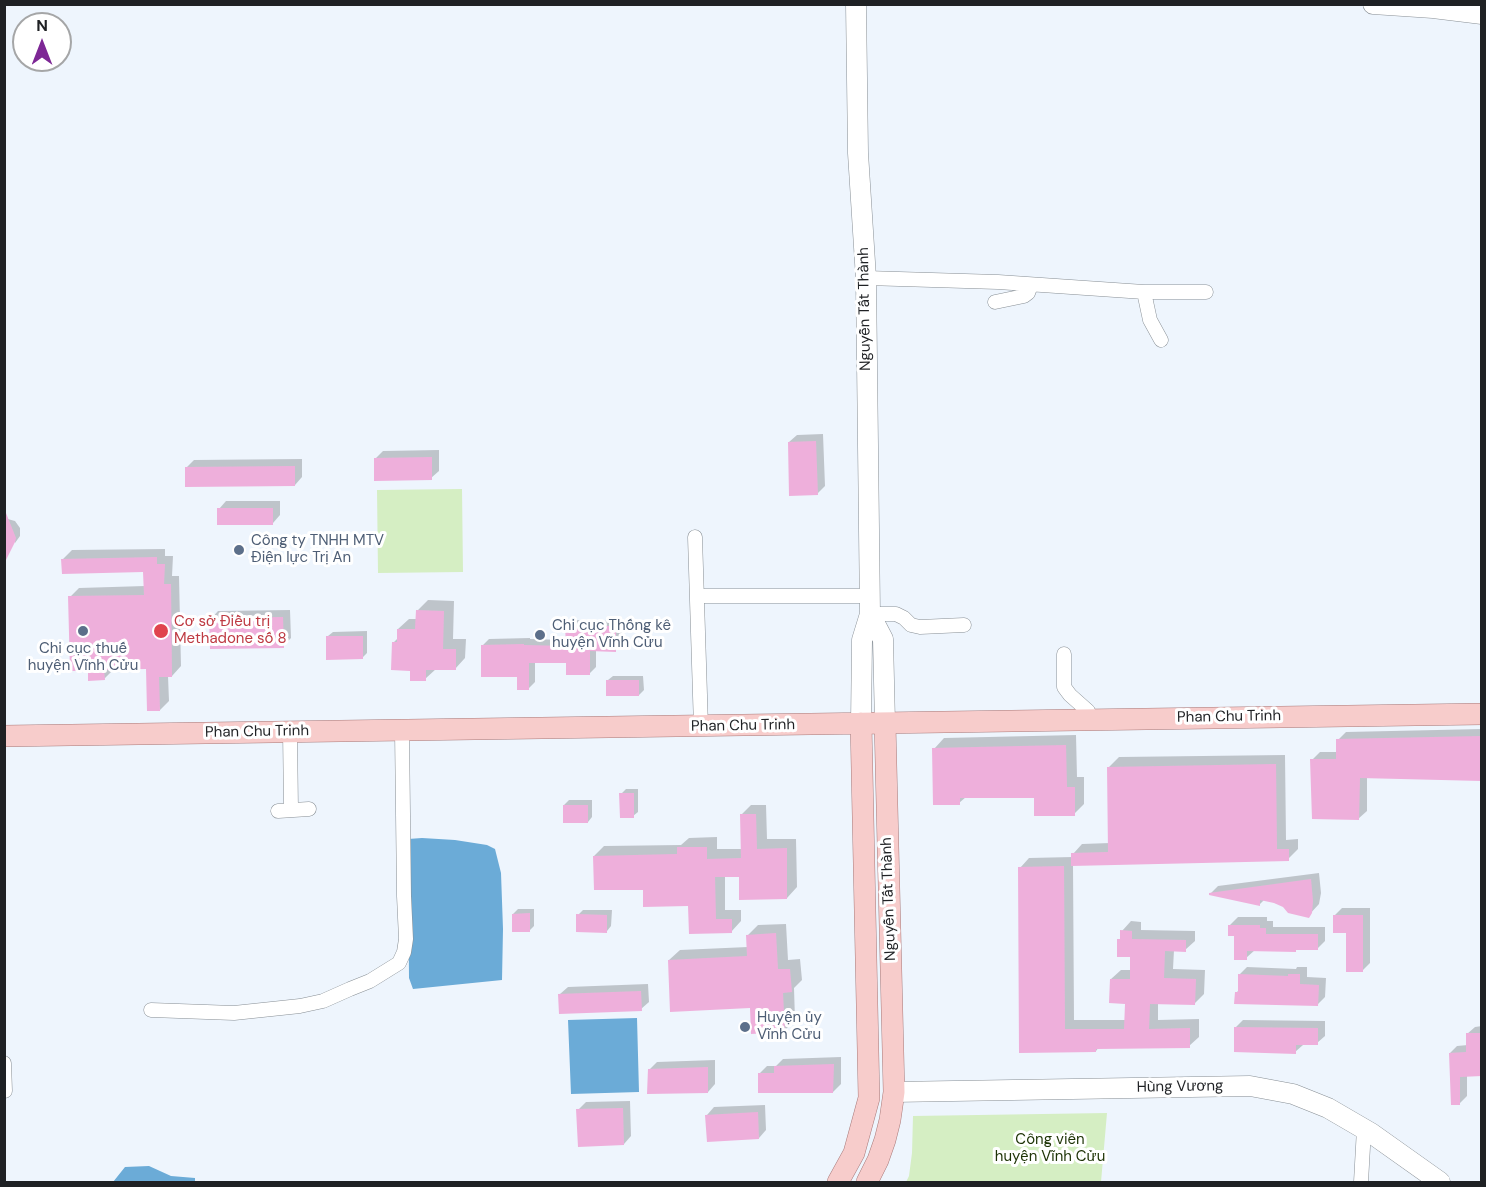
<!DOCTYPE html>
<html>
<head>
<meta charset="utf-8">
<style>
  body { margin:0 }
  #map { position:relative; width:1486px; height:1187px; overflow:hidden; background:#eef5fd; font-family:"DM Sans",sans-serif }
  canvas { display:block }
  .frame { position:absolute; inset:0; border:6px solid #1f2124; pointer-events:none }
  .north { position:absolute; left:12px; top:12px; width:60px; height:60px; box-sizing:border-box; background:#fff; border:2px solid #a5a6a7; border-radius:50%; rotate:0deg; font-size:16px; font-weight:700; line-height:24px; text-align:center; color:#1f2124 }
  .north::after { content:''; display:block; margin:auto; width:21px; height:27px; background:#7d2795; clip-path:polygon(50% 0,100% 100%,50% 72%,0 100%) }
</style>
</head>
<body>
<div id="map">
<canvas width="1486" height="1187"></canvas>
<div class="frame"></div>
<div class="north">N</div>
</div>
<script>
const c = document.querySelector('canvas').getContext('2d');
c.lineJoin = 'round';
function fill(path, color) {
  c.fillStyle = color;
  c.fill(path, 'evenodd');
}
function toPath(rows) {
  const path = new Path2D();
  for (const r of rows) {
    path.moveTo(r[0], r[1]);
    for (let i = 2; i < r.length; i += 2) path.lineTo(r[i], r[i + 1]);
  }
  return path;
}
function stroke(path, color, width, dash) {
  c.strokeStyle = color;
  c.lineWidth = width;
  c.lineCap = dash ? 'butt' : 'round';
  c.setLineDash(dash || []);
  c.stroke(path);
}
function write(font, color, halo, rows, align = 'center') {
  c.font = font + ' "DM Sans",sans-serif';
  c.lineWidth = 6;
  c.setLineDash([]);
  c.textBaseline = 'middle';
  c.strokeStyle = halo;
  c.fillStyle = color;
  for (const [text, x, y, turn = 0] of rows) {
    c.save();
    c.translate(x, y);
    c.rotate((+turn || 0) * Math.PI / 180);
    c.textAlign = isNaN(turn) ? turn : align;
    if (halo) c.strokeText(text, 0, 0);
    c.fillText(text, 0, 0);
    c.restore();
  }
}
fill(toPath([
  [462,489,463,572,378,573,377,490],
  [1107,1113,1101,1182,906,1182,909,1176,912,1153,913,1116]
]), '#d5eec3');
fill(toPath([
  [422,838,455,840,487,845,495,849,501,873,503,929,502,980,413,989,409,978,408,839],
  [637,1018,639,1092,571,1094,568,1020],
  [149,1166,171,1176,195,1178,195,1182,113,1182,125,1167]
]), '#6babd7');
fill(toPath([
  [823,434,825,486,817,494,789,442,797,435],
  [439,450,439,471,431,478,375,459,383,451],
  [302,459,302,477,295,485,186,468,194,460],
  [226,501,280,501,280,515,273,523,219,509],
  [4,518,15,521,20,528,20,536,15,543],
  [165,549,165,556,173,556,172,576,179,576,181,666,172,676,168,676,169,701,160,710,148,667,113,670,104,679,90,669,70,597,79,588,145,586,145,570,63,559,72,550],
  [428,600,454,601,453,639,466,639,465,658,455,669,436,669,425,679,411,669,393,643,398,638,398,629,409,619,417,619,417,611],
  [290,610,291,638,283,646,211,619,218,611],
  [573,620,622,621,622,644,615,650,596,650,596,667,590,673,567,662,535,662,535,682,528,689,518,676,483,645,489,639,530,638,530,639,567,640,567,627],
  [367,631,367,653,362,658,328,636,333,632],
  [613,676,643,676,644,690,639,695,608,680],
  [1482,729,1482,780,1367,777,1367,811,1358,819,1312,760,1320,752,1338,752,1338,740,1346,732],
  [1076,735,1077,777,1084,777,1084,804,1074,814,1036,796,966,797,959,803,934,749,944,738],
  [1285,755,1286,840,1298,839,1298,849,1288,859,1073,864,1074,1020,1126,1020,1126,1002,1111,979,1121,970,1131,970,1132,956,1119,940,1122,937,1122,931,1131,921,1141,922,1141,930,1195,931,1195,941,1185,950,1174,950,1173,969,1205,970,1204,994,1195,1003,1158,1003,1158,1020,1199,1019,1199,1037,1189,1046,1099,1047,1096,1051,1020,1051,1020,868,1029,858,1073,857,1073,854,1082,844,1110,843,1109,767,1119,757],
  [626,789,638,789,638,812,633,816,621,794],
  [569,800,592,800,592,817,588,822,564,805],
  [751,805,766,805,767,839,796,839,797,887,787,898,740,876,725,876,725,910,741,910,741,921,731,932,690,905,644,888,594,856,604,846,681,845,689,838,717,837,717,849,742,849,741,815],
  [1319,873,1321,893,1319,904,1308,916,1265,899,1259,905,1211,893,1218,886],
  [1342,908,1370,908,1370,963,1362,971,1348,932,1334,916],
  [518,909,534,909,534,926,529,931,513,914],
  [583,910,612,910,611,926,607,931,578,915],
  [1238,917,1267,917,1267,921,1273,921,1273,927,1325,927,1325,941,1317,949,1255,950,1246,958,1236,934,1230,925],
  [786,924,788,960,800,959,802,980,794,988,795,1020,785,1030,751,1007,669,960,680,950,748,947,747,936,758,925],
  [1247,967,1296,969,1297,967,1307,967,1307,977,1326,978,1325,997,1318,1004,1236,993,1239,990,1239,975],
  [648,984,649,1002,641,1009,560,994,568,987],
  [1243,1020,1325,1021,1325,1036,1317,1043,1303,1045,1295,1052,1235,1028],
  [1482,1026,1482,1074,1467,1075,1467,1096,1460,1103,1450,1053,1457,1046,1468,1045,1467,1034,1475,1027],
  [841,1057,841,1084,833,1092,759,1074,767,1066,776,1066,783,1059],
  [715,1060,715,1084,708,1092,649,1070,657,1062],
  [630,1101,631,1136,624,1144,578,1110,586,1102],
  [765,1105,766,1130,759,1138,707,1115,714,1107]
]), '#0003');
fill(toPath([
  [816,441,818,495,789,496,788,442],
  [432,457,432,480,374,481,374,458],
  [295,466,295,486,185,487,185,467],
  [4,508,16,538,15,542,4,564],
  [217,508,273,508,273,525,217,525],
  [157,557,157,564,165,564,164,584,171,584,172,677,159,677,160,711,147,711,146,669,104,670,105,680,88,681,88,671,70,671,68,596,144,595,143,572,62,574,61,559],
  [416,610,444,611,443,649,456,649,456,670,426,670,426,681,410,681,410,671,391,670,392,642,397,642,397,629,415,629],
  [283,617,284,648,210,649,209,618],
  [565,626,616,626,616,652,590,651,590,675,566,675,566,663,529,663,529,690,517,690,517,677,481,677,481,645,524,644,524,645,566,646],
  [326,636,363,636,363,659,326,660],
  [606,680,639,680,639,696,606,696],
  [1482,736,1482,781,1360,778,1359,820,1312,819,1310,759,1336,759,1336,739],
  [1066,745,1067,787,1075,787,1075,816,1034,816,1034,798,960,798,960,805,933,805,932,748],
  [1276,764,1277,849,1289,849,1289,861,1071,866,1071,853,1108,852,1107,767],
  [619,793,634,793,634,818,620,818],
  [563,805,588,805,588,823,563,823],
  [740,814,756,814,757,849,787,848,787,899,739,900,739,877,715,877,716,919,732,919,732,933,689,934,688,906,643,907,643,890,594,890,593,856,677,854,677,847,707,847,707,859,741,858],
  [1064,866,1065,1029,1124,1029,1125,1004,1109,1003,1110,979,1130,979,1130,957,1117,957,1117,939,1120,939,1120,930,1132,931,1132,939,1186,940,1186,952,1165,951,1164,978,1196,979,1195,1005,1150,1004,1149,1029,1190,1028,1190,1048,1096,1049,1096,1052,1019,1053,1018,867],
  [1311,879,1313,901,1312,913,1309,918,1288,913,1283,907,1274,903,1260,900,1260,906,1209,895,1209,893],
  [530,913,530,932,512,932,512,914],
  [576,914,607,915,607,933,576,932],
  [1333,915,1363,915,1363,972,1346,972,1346,933,1333,933],
  [1228,925,1260,925,1260,928,1266,928,1266,934,1318,934,1318,950,1296,950,1296,952,1247,951,1247,960,1234,960,1234,936,1228,936],
  [776,933,778,969,790,969,792,992,783,993,785,1032,751,1034,750,1008,670,1012,668,960,747,956,746,935],
  [1238,974,1288,976,1288,974,1300,974,1300,984,1319,985,1318,1006,1234,1004,1235,992,1238,992],
  [641,991,642,1011,559,1014,558,994],
  [1234,1027,1318,1028,1318,1045,1296,1045,1296,1054,1234,1052],
  [1466,1033,1482,1033,1482,1076,1460,1077,1460,1105,1451,1105,1449,1053,1466,1052],
  [834,1064,833,1093,758,1093,758,1073,774,1073,774,1066],
  [708,1067,708,1093,647,1094,648,1069],
  [623,1108,624,1145,578,1147,576,1109],
  [758,1112,759,1139,707,1142,705,1115]
]), '#eeafdb');
const street = toPath([
  [866,278,998,282,1144,292,1206,292],
  [1144,292,1150,320,1161,340],
  [995,302,1024,296,1028,293,1031,285],
  [695,537,701,727],
  [697,596,870,596],
  [870,614,896,614,904,618,911,625,920,627,964,625],
  [1064,654,1064,687,1070,695,1088,711,1092,720],
  [290,731,291,810],
  [278,811,309,809],
  [151,1010,234,1013,300,1006,323,1001,350,989,370,981,399,963,404,952,406,939,404,896,402,731],
  [4,1063,5,1091],
  [1361,1182,1364,1129]
]);
const secondary = toPath([
  [856,4,858,153,866,278,870,614,862,640,861,723],
  [1373,4,1433,8,1482,14],
  [870,614,883,639,885,723],
  [894,1092,1250,1086,1293,1094,1328,1108,1371,1133,1440,1182]
]);
const primary = toPath([
  [4,736,1482,714],
  [838,1182,854,1153,869,1098,861,723],
  [867,1182,878,1160,885,1140,890,1120,894,1092,885,723]
]);
stroke(street, '#888f95', 15);
stroke(secondary, '#888f95', 21);
stroke(primary, '#a87a7a', 22);
stroke(street, '#fff', 14);
stroke(secondary, '#fff', 20);
stroke(primary, '#f7cccb', 21);
for (const [x, y, r, color] of [
  [239,550,6,"#5c6f8a"],
  [83,631,6,"#5c6f8a"],
  [161,631,8,"#e0444e"],
  [540,635,6,"#5c6f8a"],
  [745,1027,6,"#5c6f8a"]
]) {
  const dot = new Path2D();
  dot.arc(x, y, r, 0, 2 * Math.PI);
  c.fillStyle = color;
  c.fill(dot);
  stroke(dot, '#fff', 2);
}
write('15px', '#1f2124', '#fff', [
  ["Nguyễn Tất Thành",865,309,-91],
  ["Phan Chu Trinh",1229,717,-1],
  ["Phan Chu Trinh",743,726,-1],
  ["Phan Chu Trinh",257,732,-1],
  ["Nguyễn Tất Thành",889,899,-92],
  ["Hùng Vương",1180,1087,-1]
]);
write('15px', '#4e5e75', '#fff', [
  ["Công ty TNHH MTV",251,541],
  ["Điện lực Trị An",251,558],
  ["Chi cục Thống kê",552,626],
  ["huyện Vĩnh Cửu",552,643],
  ["Chi cục thuế",83,649,"center"],
  ["huyện Vĩnh Cửu",83,666,"center"],
  ["Huyện ủy",757,1018],
  ["Vĩnh Cửu",757,1035]
], 'left');
write('15px', '#be3a42', '#fff', [
  ["Cơ sở Điều trị",174,622],
  ["Methadone số 8",174,639]
], 'left');
write('15px', '#1d3305', '#fff', [
  ["Công viên",1050,1140],
  ["huyện Vĩnh Cửu",1050,1157]
]);
</script>
</body>
</html>
